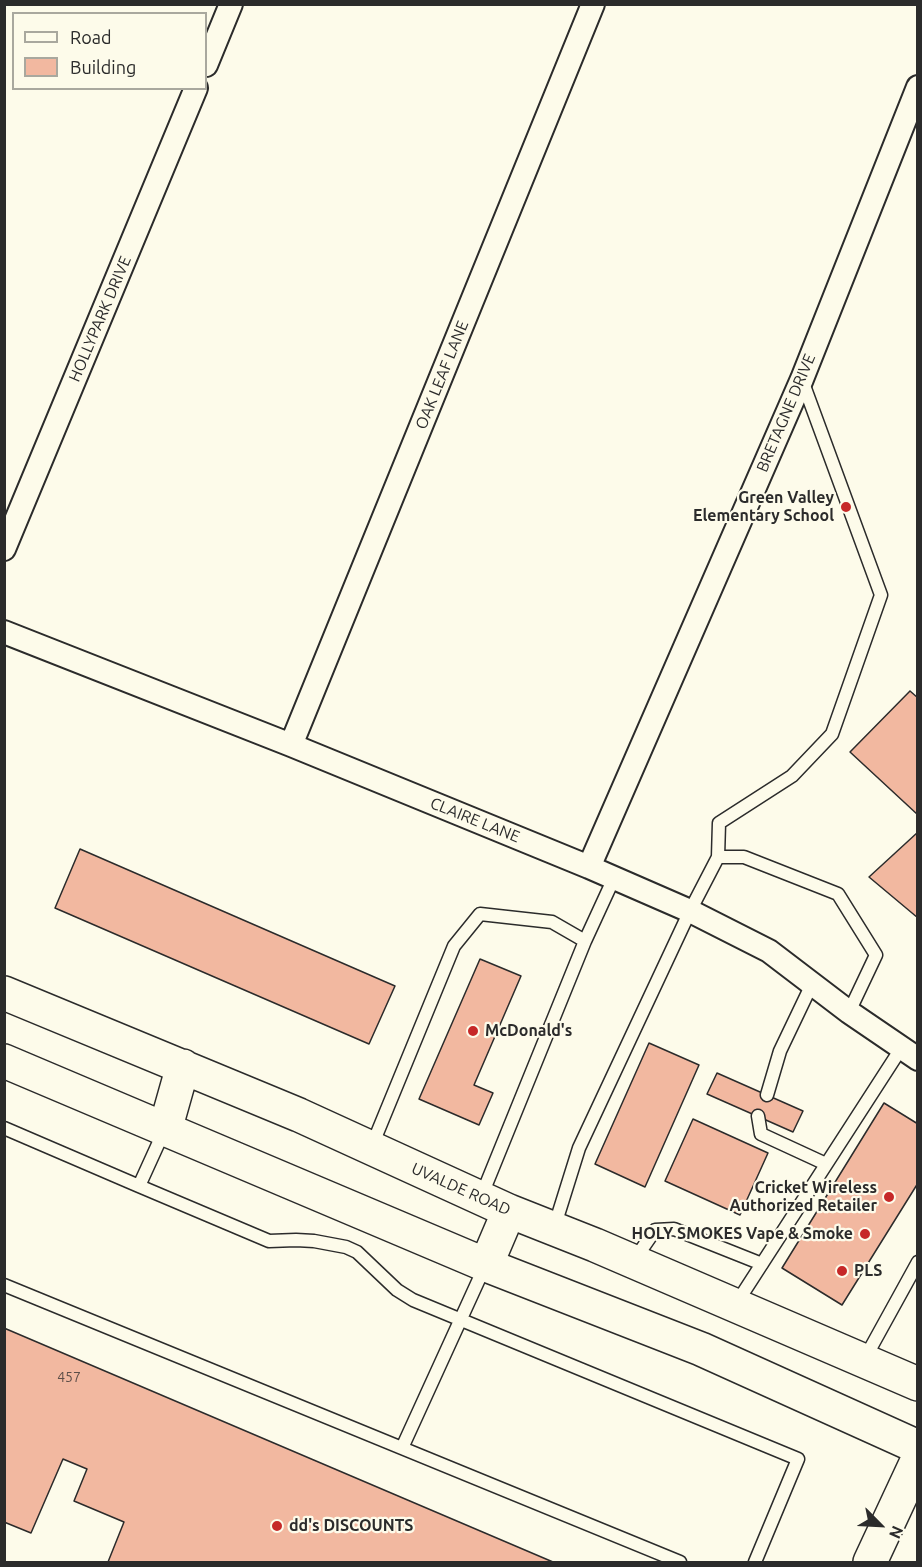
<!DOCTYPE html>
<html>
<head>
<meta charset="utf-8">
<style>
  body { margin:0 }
  #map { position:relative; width:922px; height:1567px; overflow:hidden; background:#fdfbea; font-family:Ubuntu,sans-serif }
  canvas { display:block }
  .frame { position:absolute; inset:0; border:6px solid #2b2b2b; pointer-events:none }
  .legend { position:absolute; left:12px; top:12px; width:195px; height:78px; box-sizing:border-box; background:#fdfbea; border:2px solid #a9a89e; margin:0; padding:8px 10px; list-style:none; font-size:18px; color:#2b2b2b }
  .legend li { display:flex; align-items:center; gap:12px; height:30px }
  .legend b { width:30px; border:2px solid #a9a89e }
  .north { position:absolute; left:850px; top:1495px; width:60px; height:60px; -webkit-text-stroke:4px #fdfbea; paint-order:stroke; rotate:114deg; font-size:16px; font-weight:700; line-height:24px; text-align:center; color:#2b2b2b }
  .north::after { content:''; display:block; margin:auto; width:21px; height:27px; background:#2b2b2b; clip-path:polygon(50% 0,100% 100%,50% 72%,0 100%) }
</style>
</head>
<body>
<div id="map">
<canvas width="922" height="1567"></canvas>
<div class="frame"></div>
<ul class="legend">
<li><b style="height:8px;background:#fdfbea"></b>Road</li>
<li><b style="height:16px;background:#f2b8a0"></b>Building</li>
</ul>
<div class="north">N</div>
</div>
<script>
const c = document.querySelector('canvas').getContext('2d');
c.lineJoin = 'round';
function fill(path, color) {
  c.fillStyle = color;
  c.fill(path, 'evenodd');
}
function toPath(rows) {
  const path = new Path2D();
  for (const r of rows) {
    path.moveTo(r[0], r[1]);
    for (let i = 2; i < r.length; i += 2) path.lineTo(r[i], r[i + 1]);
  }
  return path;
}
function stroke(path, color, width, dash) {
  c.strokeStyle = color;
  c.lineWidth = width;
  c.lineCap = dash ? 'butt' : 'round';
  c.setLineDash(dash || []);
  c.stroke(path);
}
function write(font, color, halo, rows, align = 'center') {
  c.font = font + ' Ubuntu,sans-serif';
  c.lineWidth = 4.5;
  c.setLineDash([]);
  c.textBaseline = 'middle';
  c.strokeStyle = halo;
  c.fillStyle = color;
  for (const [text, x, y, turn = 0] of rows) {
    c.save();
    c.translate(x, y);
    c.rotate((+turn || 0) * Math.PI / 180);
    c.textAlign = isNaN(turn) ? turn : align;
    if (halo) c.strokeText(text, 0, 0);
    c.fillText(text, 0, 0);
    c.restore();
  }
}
const building = toPath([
  [910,691,918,698,918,815,850,752,910,691],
  [918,832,918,918,869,877,918,832],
  [80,849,395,986,369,1044,55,908,80,849],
  [480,959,521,976,474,1085,493,1093,479,1125,419,1099,480,959],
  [649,1043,699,1065,645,1187,595,1164,649,1043],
  [717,1073,803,1111,793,1132,707,1094,717,1073],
  [884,1103,918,1124,918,1183,842,1305,782,1268,884,1103],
  [693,1119,768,1153,740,1215,665,1181,693,1119],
  [4,1328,553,1562,108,1562,124,1522,74,1501,87,1469,63,1459,31,1533,4,1522,4,1328]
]);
fill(building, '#f2b8a0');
stroke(building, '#2b2b2b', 1.5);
const service = toPath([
  [718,857,719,823,792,776,832,734,881,595,802,380],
  [767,1095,780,1051,812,984],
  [758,1116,761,1134,826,1164],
  [4,1128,139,1186,164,1131],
  [371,1148,454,946,480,914,552,922,585,941],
  [139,1186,269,1241,296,1240,314,1241,346,1247,357,1252,397,1290,413,1300,798,1459,755,1562],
  [481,1197,585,941,614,878],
  [554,1228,579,1148,690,911,718,857,744,857,838,894,876,955,849,1012],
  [635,1259,655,1230,674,1229,762,1264],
  [4,1285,680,1562],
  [736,1304,902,1047],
  [864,1360,918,1262],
  [402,1448,485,1266]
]);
const minor = toPath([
  [206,65,231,4],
  [4,549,196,88],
  [4,632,291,745,589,867,690,911,769,951,849,1012,918,1059],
  [291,745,593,4],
  [589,867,802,379,918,87]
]);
const secondary = toPath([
  [4,993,299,1115,509,1211,595,1245,918,1384],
  [4,1061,486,1265,701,1349,918,1447],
  [165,1130,183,1066],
  [486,1265,509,1211],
  [870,1562,918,1459]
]);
stroke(service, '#2b2b2b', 15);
stroke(minor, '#2b2b2b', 26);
stroke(secondary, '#2b2b2b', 36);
stroke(service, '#fdfbea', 12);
stroke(minor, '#fdfbea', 22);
stroke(secondary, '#fdfbea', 33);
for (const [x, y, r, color] of [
  [846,507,6,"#c62828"],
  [473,1031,6,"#c62828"],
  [889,1197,6,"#c62828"],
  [865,1234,6,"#c62828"],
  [842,1271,6,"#c62828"],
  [277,1526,6,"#c62828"]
]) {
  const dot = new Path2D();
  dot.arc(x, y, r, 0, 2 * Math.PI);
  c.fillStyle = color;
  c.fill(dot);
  stroke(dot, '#fdfbea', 2);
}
write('14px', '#5d4e48', null, [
  ["457",69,1377]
]);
write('16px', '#2b2b2b', '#fdfbea', [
  ["HOLLYPARK DRIVE",100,319,-67],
  ["OAK LEAF LANE",442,375,-68],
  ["BRETAGNE DRIVE",786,413,-67],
  ["CLAIRE LANE",475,820,22],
  ["UVALDE ROAD",461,1189,24]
]);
write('bold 16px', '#2b2b2b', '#fdfbea', [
  ["Green Valley",834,498],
  ["Elementary School",834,516],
  ["McDonald's",485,1031,"left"],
  ["Cricket Wireless",877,1188],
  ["Authorized Retailer",877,1206],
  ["HOLY SMOKES Vape & Smoke",853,1234],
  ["PLS",854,1271,"left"],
  ["dd's DISCOUNTS",289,1526,"left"]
], 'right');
</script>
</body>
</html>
